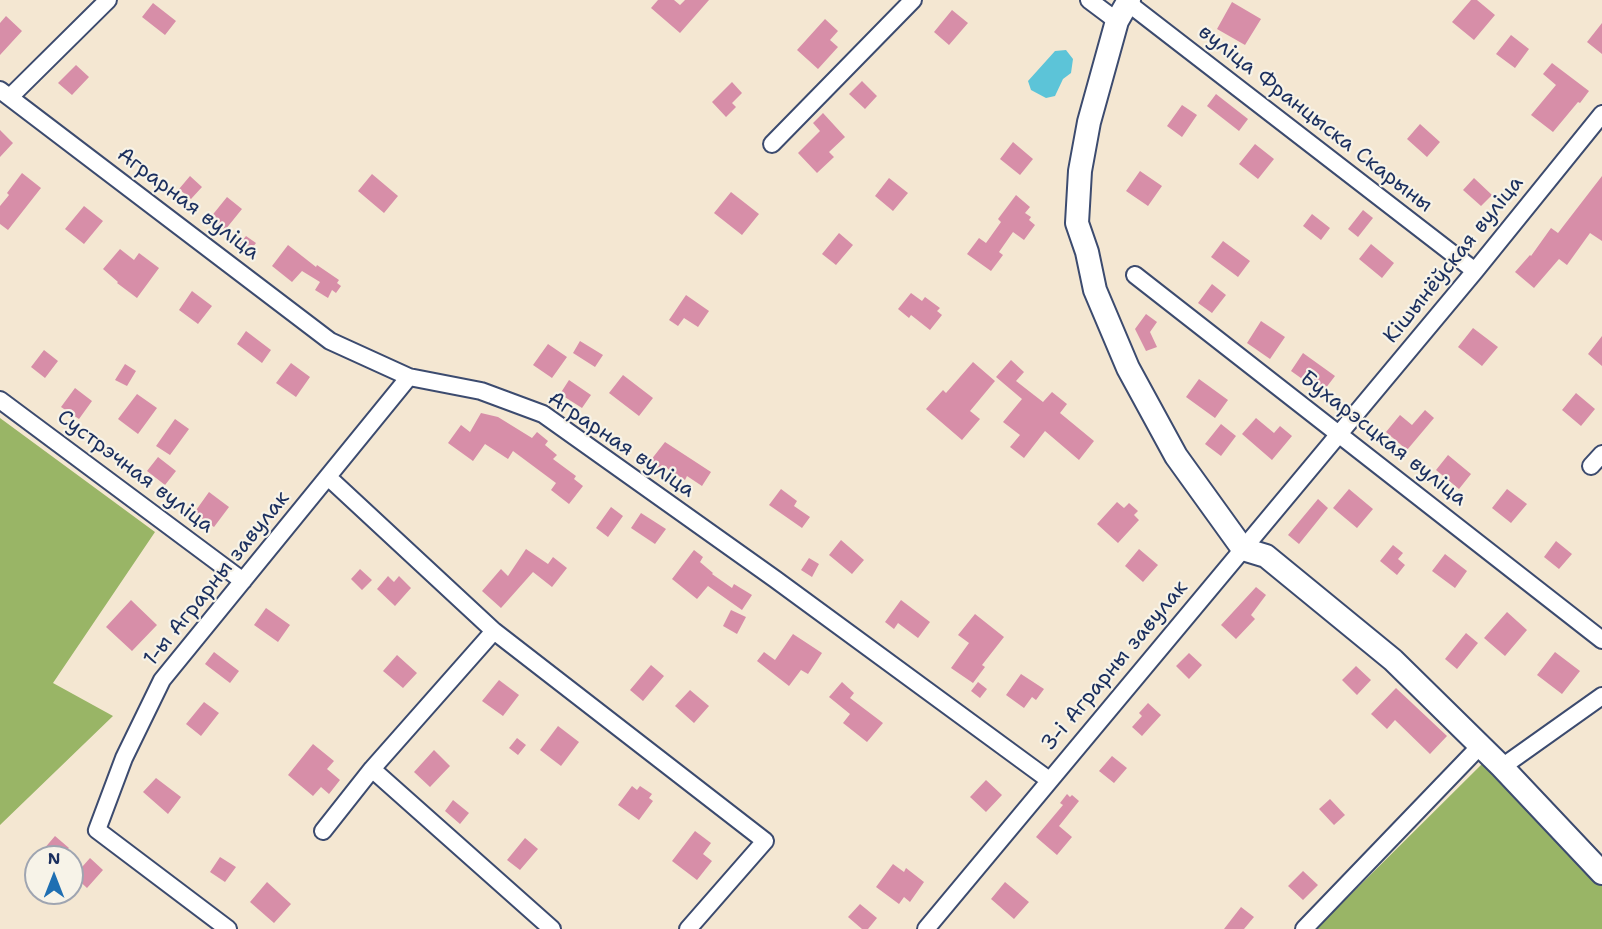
<!DOCTYPE html>
<html>
<head>
<meta charset="utf-8">
<style>
  body { margin:0 }
  #map { position:relative; width:1602px; height:929px; overflow:hidden; background:#f4e7d2; font-family:"Shantell Sans",sans-serif }
  canvas { display:block }
  .north { position:absolute; left:24px; top:845px; width:60px; height:60px; box-sizing:border-box; background:#f7f3e8; border:2px solid #9fa5b1; border-radius:50%; rotate:0deg; font-size:16px; font-weight:700; line-height:24px; text-align:center; color:#1b2f5e }
  .north::after { content:''; display:block; margin:auto; width:21px; height:27px; background:#1f6fb2; clip-path:polygon(50% 0,100% 100%,50% 72%,0 100%) }
</style>
</head>
<body>
<div id="map">
<canvas width="1602" height="929"></canvas>
<div class="north">N</div>
</div>
<script>
const c = document.querySelector('canvas').getContext('2d');
c.lineJoin = 'round';
function fill(path, color) {
  c.fillStyle = color;
  c.fill(path, 'evenodd');
}
function toPath(rows) {
  const path = new Path2D();
  for (const r of rows) {
    path.moveTo(r[0], r[1]);
    for (let i = 2; i < r.length; i += 2) path.lineTo(r[i], r[i + 1]);
  }
  return path;
}
function stroke(path, color, width, dash) {
  c.strokeStyle = color;
  c.lineWidth = width;
  c.lineCap = dash ? 'butt' : 'round';
  c.setLineDash(dash || []);
  c.stroke(path);
}
function write(font, color, halo, rows, align = 'center') {
  c.font = font + ' "Shantell Sans",sans-serif';
  c.lineWidth = 4.5;
  c.setLineDash([]);
  c.textBaseline = 'middle';
  c.strokeStyle = halo;
  c.fillStyle = color;
  for (const [text, x, y, turn = 0] of rows) {
    c.save();
    c.translate(x, y);
    c.rotate((+turn || 0) * Math.PI / 180);
    c.textAlign = isNaN(turn) ? turn : align;
    if (halo) c.strokeText(text, 0, 0);
    c.fillText(text, 0, 0);
    c.restore();
  }
}
fill(toPath([
  [0,418,155,532,53,683,113,716,0,825],
  [1482,764,1602,884,1602,929,1316,929]
]), '#99b566');
fill(toPath([
  [1066,50,1073,59,1071,73,1063,79,1055,96,1046,98,1031,90,1028,81,1055,51]
]), '#5cc4d8');
fill(toPath([
  [658,0,674,0,680,5,685,0,709,0,680,33,651,8],
  [1471,0,1477,0,1495,15,1474,40,1452,22],
  [1232,2,1261,19,1245,45,1217,29],
  [153,3,176,21,165,35,142,17],
  [952,10,968,23,949,45,934,32],
  [6,16,22,31,0,55,0,23],
  [825,19,838,31,830,40,838,47,818,69,797,50],
  [1602,23,1602,54,1587,42],
  [1511,35,1529,49,1515,68,1496,54],
  [1552,63,1589,91,1580,103,1578,102,1553,132,1531,115,1556,85,1543,74],
  [76,65,89,77,72,95,58,83],
  [862,81,877,96,865,109,849,94],
  [732,82,742,93,732,103,736,107,726,117,712,102],
  [1216,94,1248,119,1239,131,1207,106],
  [1182,105,1197,115,1182,137,1167,126],
  [823,113,845,137,829,152,834,157,817,173,798,153,820,131,813,123],
  [1420,124,1440,142,1427,157,1407,139],
  [0,130,13,143,0,157],
  [1013,142,1033,159,1020,175,1000,159],
  [1255,144,1274,159,1258,179,1239,164],
  [1140,171,1162,186,1148,206,1126,191],
  [22,173,41,188,8,230,0,224,0,206,9,195,7,193],
  [372,174,398,196,384,213,358,191],
  [190,176,202,187,191,199,179,189],
  [1602,176,1602,241,1590,233,1567,265,1559,259,1534,288,1515,272,1530,255,1531,256,1551,228,1558,233],
  [889,178,908,193,893,211,875,196],
  [1474,178,1492,195,1481,206,1463,190],
  [731,192,759,214,742,235,714,213],
  [1016,195,1030,207,1025,213,1031,217,1029,220,1035,225,1024,240,1013,232,999,252,1003,255,991,271,967,254,979,238,986,243,1001,222,998,219],
  [227,197,242,209,225,230,210,218],
  [84,206,103,221,84,244,65,229],
  [1363,210,1373,218,1358,237,1348,229],
  [1312,214,1330,228,1321,240,1303,226],
  [839,233,853,245,836,265,822,254],
  [246,236,256,243,249,252,239,245],
  [1223,241,1250,261,1238,277,1211,257],
  [1371,244,1394,263,1382,278,1359,259],
  [288,245,316,267,317,265,339,280,337,283,341,286,336,293,332,290,328,298,315,290,320,282,302,271,292,282,272,266],
  [120,249,134,260,139,253,159,268,137,298,117,283,118,282,103,269],
  [1212,284,1226,295,1212,313,1198,303],
  [192,291,212,306,198,324,179,310],
  [911,293,922,301,925,297,940,308,937,311,942,315,930,330,911,315,909,318,898,309],
  [686,295,709,311,698,327,684,318,678,326,669,320],
  [1146,314,1157,322,1150,332,1157,347,1146,351,1135,329],
  [1261,321,1285,337,1270,359,1247,343],
  [1473,328,1498,347,1482,366,1458,347],
  [246,331,271,350,262,363,237,344],
  [1602,336,1602,366,1588,354],
  [580,341,603,355,595,367,573,353],
  [548,344,567,357,552,378,533,365],
  [44,350,58,361,45,378,31,367],
  [1303,353,1335,376,1322,393,1291,371],
  [1011,360,1024,372,1016,381,1043,402,1052,392,1067,404,1060,413,1094,441,1079,460,1045,431,1024,458,1010,447,1020,435,1003,422,1022,399,996,377],
  [973,362,995,381,970,411,980,419,962,440,926,409,943,390,946,393],
  [291,363,310,377,296,397,276,383],
  [125,364,136,371,127,386,115,380],
  [623,375,653,398,639,416,609,393],
  [1199,379,1228,400,1215,418,1186,397],
  [569,380,591,395,582,408,560,394],
  [75,388,92,401,79,419,61,407],
  [1576,393,1595,409,1581,426,1562,410],
  [137,394,157,408,138,434,118,419],
  [1425,410,1434,418,1407,450,1386,432,1400,415,1412,425],
  [481,413,498,417,532,438,537,432,548,441,545,445,557,455,553,459,576,476,574,479,583,486,569,504,551,490,556,483,513,451,508,459,485,444,473,461,448,443,461,425,470,432],
  [1256,418,1274,433,1280,426,1292,436,1272,460,1242,434],
  [175,419,189,429,170,455,156,446],
  [1221,424,1236,436,1221,456,1205,444],
  [665,442,711,472,702,486,687,476,685,480,662,465,657,471,647,465],
  [1448,455,1471,474,1459,489,1436,470],
  [158,457,176,471,165,485,147,471],
  [781,489,797,501,794,506,810,517,802,528,769,505],
  [1349,489,1373,509,1357,528,1333,508],
  [1507,489,1527,504,1511,523,1492,508],
  [209,492,229,507,214,527,194,513],
  [1318,499,1328,508,1299,544,1288,535],
  [1117,502,1124,508,1129,503,1138,511,1134,515,1139,520,1118,543,1097,524],
  [611,507,623,516,608,537,596,528],
  [641,513,666,529,655,544,631,528],
  [841,540,864,560,852,574,829,555],
  [1556,541,1572,554,1559,569,1544,557],
  [1393,545,1403,553,1398,559,1405,565,1397,575,1380,561],
  [526,549,548,564,553,557,567,568,552,587,533,572,501,608,482,591,501,569,508,576],
  [1139,549,1158,565,1143,582,1125,566],
  [694,550,703,557,700,562,713,573,712,574,732,588,734,584,752,595,742,610,708,586,697,599,672,579],
  [1445,554,1467,571,1455,588,1432,571],
  [809,558,819,564,812,577,801,570],
  [360,569,372,580,362,590,351,579],
  [388,576,394,582,399,576,411,588,395,606,377,589],
  [1256,587,1266,595,1251,615,1255,619,1236,639,1221,625],
  [131,600,157,625,132,651,106,627],
  [901,600,930,622,918,638,898,623,894,629,885,622],
  [266,608,290,625,278,642,254,625],
  [731,610,746,617,737,634,723,626],
  [1507,612,1527,630,1505,656,1484,638],
  [975,614,1004,637,982,665,985,667,973,683,951,668,969,643,958,635],
  [1466,633,1478,643,1457,669,1445,659],
  [793,634,822,653,808,674,801,670,789,686,757,661,764,652,775,660],
  [214,652,239,671,230,683,205,664],
  [1555,652,1580,671,1562,694,1537,675],
  [1189,653,1202,665,1189,679,1176,666],
  [397,655,417,673,403,688,383,671],
  [651,665,664,676,643,701,630,690],
  [1356,666,1371,680,1357,695,1342,680],
  [1021,674,1044,689,1036,700,1032,697,1024,708,1006,695],
  [499,680,519,695,503,716,482,701],
  [842,682,854,693,850,698,883,723,867,742,843,723,850,714,829,697],
  [978,682,987,689,980,698,971,691],
  [1396,688,1447,736,1430,754,1395,720,1387,729,1371,714],
  [690,690,709,706,694,723,675,706],
  [204,702,219,713,201,736,186,724],
  [1148,703,1161,715,1142,736,1132,727,1142,716,1139,713],
  [558,726,579,742,561,766,540,750],
  [517,738,526,745,518,755,509,748],
  [313,744,334,761,327,769,340,780,329,794,321,787,313,796,288,775],
  [434,750,450,766,430,787,414,772],
  [1112,756,1127,768,1114,783,1099,771],
  [156,778,181,797,168,814,143,792],
  [986,780,1002,795,986,812,970,797],
  [632,786,637,790,640,786,652,794,649,798,653,801,639,820,618,805],
  [1067,794,1070,797,1072,795,1079,801,1059,826,1072,837,1057,855,1036,837,1063,805,1060,803],
  [1330,799,1345,815,1334,825,1319,809],
  [453,800,469,813,460,824,445,811],
  [695,831,711,843,703,854,712,861,697,880,672,861],
  [55,836,69,848,60,857,37,857],
  [525,838,538,849,520,870,507,860],
  [220,857,236,867,225,882,210,872],
  [90,858,103,870,87,888,74,876],
  [893,864,904,872,906,868,924,882,910,902,904,897,899,904,876,887],
  [1303,871,1318,885,1303,900,1288,886],
  [267,882,291,904,274,923,250,902],
  [1005,882,1029,902,1014,919,991,899],
  [860,904,877,918,868,929,862,929,848,917],
  [1241,907,1254,917,1244,929,1224,929]
]), '#d78ea8');
const minor = toPath([
  [1089,0,1117,21],
  [1128,3,1475,271],
  [0,90,330,341,409,377,481,391,543,414,775,579,1049,780],
  [10,97,108,0],
  [772,144,913,0],
  [1135,275,1602,640],
  [0,400,243,581],
  [1591,466,1602,454],
  [328,477,494,631,765,841,688,929],
  [1502,767,1602,696],
  [372,769,552,929],
  [323,831,372,769,494,631],
  [228,929,97,830,124,758,162,680,409,377],
  [926,929,1475,271,1602,114],
  [1304,929,1480,746]
]);
const secondary = toPath([
  [1129,0,1117,21,1089,122,1080,171,1077,223,1087,252,1095,290,1128,368,1176,456,1243,549,1266,556,1393,660,1502,767,1602,873]
]);
stroke(minor, '#3c4b6f', 20);
stroke(secondary, '#3c4b6f', 26);
stroke(minor, '#fff', 16);
stroke(secondary, '#fff', 22);
write('21px', '#1b2f5e', '#f7f3e8', [
  ["вуліца Францыска Скарыны",1315,119,38],
  ["Аграрная вуліца",188,204,37],
  ["Кішынёўская вуліца",1454,260,-51],
  ["Бухарэсцкая вуліца",1383,439,38],
  ["Аграрная вуліца",621,445,34],
  ["Сустрэчная вуліца",135,472,37],
  ["1-ы Аграрны завулак",217,579,-51],
  ["3-і Аграрны завулак",1115,666,-50]
]);
</script>
</body>
</html>
